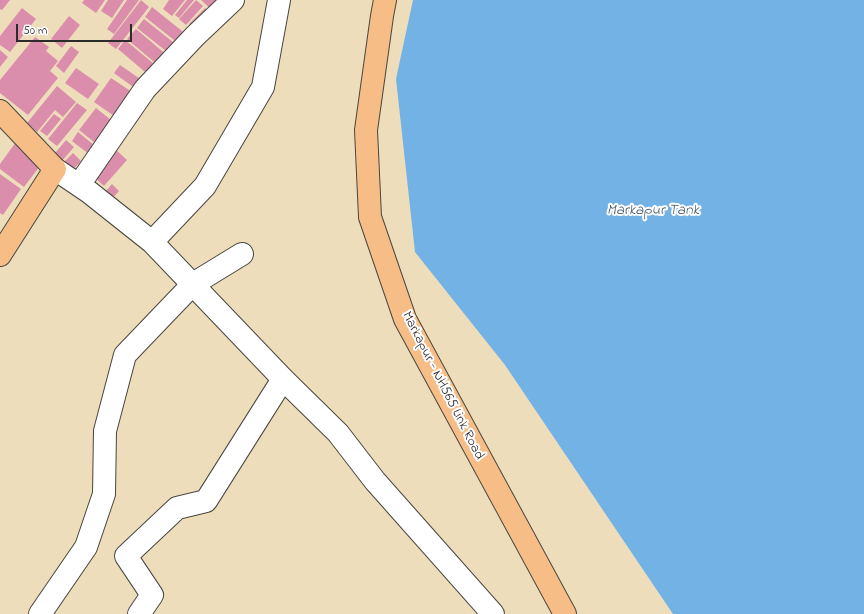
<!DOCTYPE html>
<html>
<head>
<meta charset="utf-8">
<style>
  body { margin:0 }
  #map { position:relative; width:864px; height:614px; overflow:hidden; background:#edb; font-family:"Indie Flower",sans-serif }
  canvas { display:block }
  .scale { position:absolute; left:16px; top:24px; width:116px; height:18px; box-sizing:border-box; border:2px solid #2b2b2b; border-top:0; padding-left:5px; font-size:12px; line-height:14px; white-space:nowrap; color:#2b2b2b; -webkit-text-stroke:3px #fff; paint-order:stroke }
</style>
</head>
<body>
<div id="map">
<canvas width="864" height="614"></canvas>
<div class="scale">50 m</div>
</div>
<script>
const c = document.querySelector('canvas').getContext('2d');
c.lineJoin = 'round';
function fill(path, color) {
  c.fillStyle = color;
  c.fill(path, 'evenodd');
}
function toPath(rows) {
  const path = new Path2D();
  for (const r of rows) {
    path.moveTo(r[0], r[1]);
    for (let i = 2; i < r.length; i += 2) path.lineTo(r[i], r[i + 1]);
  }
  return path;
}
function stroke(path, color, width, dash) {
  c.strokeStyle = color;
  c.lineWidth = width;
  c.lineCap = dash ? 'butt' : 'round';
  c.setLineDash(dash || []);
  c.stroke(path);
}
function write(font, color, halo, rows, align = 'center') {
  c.font = font + ' "Indie Flower",sans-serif';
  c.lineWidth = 4;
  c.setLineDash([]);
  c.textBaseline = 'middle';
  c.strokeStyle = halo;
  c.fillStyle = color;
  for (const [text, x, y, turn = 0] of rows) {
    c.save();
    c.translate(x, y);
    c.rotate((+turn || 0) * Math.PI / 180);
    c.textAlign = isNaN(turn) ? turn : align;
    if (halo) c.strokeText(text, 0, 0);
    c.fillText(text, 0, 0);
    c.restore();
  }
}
fill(toPath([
  [413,0,864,0,864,614,673,614,505,365,415,252,396,79]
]), '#72b2e5');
fill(toPath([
  [0,0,10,0,2,10,0,9],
  [84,0,105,0,96,13,82,3],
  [108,0,124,0,112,18,101,11],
  [127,0,139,0,114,34,107,29],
  [141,0,149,7,116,49,108,43],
  [169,0,185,0,172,16,163,9],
  [187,0,194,0,179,18,175,15],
  [196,0,203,6,186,25,179,19],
  [201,0,217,0,214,12],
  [152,7,187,35,179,44,145,17],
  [22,8,36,19,10,52,0,45,0,36],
  [205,8,210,13,195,29,189,24],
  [69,16,80,25,62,48,51,39],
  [144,19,178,46,171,55,137,28],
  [136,29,168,56,160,67,127,39],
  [35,37,49,47,46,51,58,61,50,71,58,78,28,115,0,93,0,80],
  [125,40,159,68,151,77,118,49],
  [71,46,79,52,64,73,56,66],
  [0,50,8,57,0,67],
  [120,65,146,83,140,92,114,73],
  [76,68,99,84,88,99,65,83],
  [111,78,135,94,117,118,94,102],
  [57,86,76,102,63,117,55,110,37,132,27,123],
  [77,103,87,110,57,146,48,139],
  [96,108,116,124,99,146,79,130],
  [54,114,61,119,47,136,40,131],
  [78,132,100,150,94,158,72,141],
  [66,140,74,147,55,169,51,158],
  [16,142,43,162,24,187,0,169,0,164],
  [115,149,127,160,104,186,92,175],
  [73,153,81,161,70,173,61,165],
  [0,174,21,189,3,215,0,213],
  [112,184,119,191,108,203,101,197]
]), '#db8eab');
const minor = toPath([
  [55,169,89,192,152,242,283,379,338,433,375,481,493,614],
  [79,185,145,89,195,36,233,0],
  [152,242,205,186,263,87,279,0],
  [40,614,86,547,104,494,105,431,125,355,193,284,242,254],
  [139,614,152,595,126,556,177,508,206,501,283,379]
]);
const major = toPath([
  [385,0,382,16,366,130,370,217,405,319,565,614],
  [0,111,55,169,0,255]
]);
stroke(minor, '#484641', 24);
stroke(major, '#484641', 24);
stroke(minor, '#fff', 22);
stroke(major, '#f6be86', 22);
write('14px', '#2b2b2b', '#fff', [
  ["Markapur - NH565 Link Road",442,386,63]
]);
write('italic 15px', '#445a6c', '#fff', [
  ["Markapur Tank",653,212]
]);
</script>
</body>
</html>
